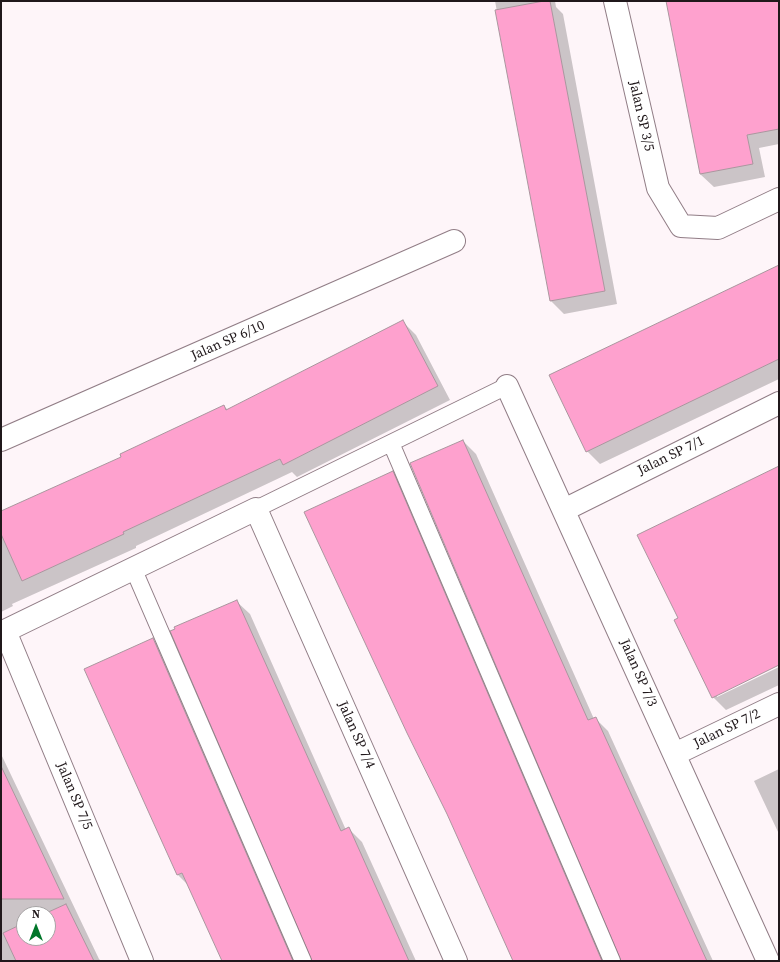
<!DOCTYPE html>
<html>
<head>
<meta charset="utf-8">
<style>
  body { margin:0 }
  #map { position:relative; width:780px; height:962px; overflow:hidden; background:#fef5f9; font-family:"Source Serif 4",serif }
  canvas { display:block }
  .frame { position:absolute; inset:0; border:2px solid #20181b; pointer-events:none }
  .north { position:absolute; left:16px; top:906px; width:40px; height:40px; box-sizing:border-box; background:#fff; border:1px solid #a6a3a4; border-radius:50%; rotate:0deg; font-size:11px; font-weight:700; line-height:16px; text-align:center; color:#20181b }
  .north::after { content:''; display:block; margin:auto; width:14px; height:18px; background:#01762a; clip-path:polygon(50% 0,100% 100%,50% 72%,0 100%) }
</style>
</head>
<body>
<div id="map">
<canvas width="780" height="962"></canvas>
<div class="frame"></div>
<div class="north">N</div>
</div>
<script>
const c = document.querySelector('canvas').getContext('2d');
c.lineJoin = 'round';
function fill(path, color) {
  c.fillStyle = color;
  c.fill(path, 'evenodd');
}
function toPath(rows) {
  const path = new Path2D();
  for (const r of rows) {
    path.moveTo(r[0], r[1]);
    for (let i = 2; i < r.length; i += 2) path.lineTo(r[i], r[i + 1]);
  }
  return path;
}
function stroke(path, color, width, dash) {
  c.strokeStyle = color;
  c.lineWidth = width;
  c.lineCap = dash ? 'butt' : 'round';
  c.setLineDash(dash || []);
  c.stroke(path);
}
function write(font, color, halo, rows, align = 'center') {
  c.font = font + ' "Source Serif 4",serif';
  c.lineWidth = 4;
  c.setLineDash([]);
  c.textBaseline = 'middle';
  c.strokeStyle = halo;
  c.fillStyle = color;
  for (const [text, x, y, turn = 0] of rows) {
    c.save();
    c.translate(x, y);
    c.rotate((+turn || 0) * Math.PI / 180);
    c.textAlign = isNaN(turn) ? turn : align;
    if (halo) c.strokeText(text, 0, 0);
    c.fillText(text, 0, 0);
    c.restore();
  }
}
fill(toPath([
  [495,1,555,1,556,7,563,14,617,304,564,314,551,301],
  [668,1,779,1,779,144,759,148,765,177,714,187,700,174],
  [779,266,779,379,600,464,587,451],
  [403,322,416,335,450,400,297,477,292,472,136,546,136,548,12,604,13,606,1,612,1,512,123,457,224,406,228,410],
  [463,441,476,454,594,719,595,718,608,731,713,961,622,961],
  [779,467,779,664,717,694,717,697,779,667,779,685,726,710,713,697,680,618],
  [393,473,406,486,608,961,514,961],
  [236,601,250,614,346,830,349,829,362,842,416,961,313,961],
  [153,640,166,653,299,961,223,961,188,885,178,875],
  [1,754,99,959,101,961,1,961],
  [24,914,48,914,48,938,24,938],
  [779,769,779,834,754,781]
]), '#0003');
const building = toPath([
  [544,1,550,1,605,291,550,301,495,10,544,1],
  [666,1,779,1,779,129,747,135,753,164,700,174,666,1],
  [779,265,779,359,586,452,549,375,779,265],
  [403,320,438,386,283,465,280,459,123,532,124,534,22,581,1,534,1,511,121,457,120,454,224,405,226,410,403,320],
  [463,440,588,720,596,717,707,961,621,961,410,463,463,440],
  [779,466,779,665,712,698,674,620,678,618,637,535,779,466],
  [393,471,602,961,513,961,447,814,407,733,304,512,393,471],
  [237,600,341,831,349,827,409,961,312,961,170,631,175,629,174,627,237,600],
  [153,638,293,961,222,961,182,873,177,875,84,669,153,638],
  [1,766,30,827,64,899,1,899,1,766],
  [66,904,94,961,16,961,3,933,24,923,24,938,48,938,48,914,44,914,66,904]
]);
fill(building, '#fea1ce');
stroke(building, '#aa969e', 1);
const service = toPath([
  [391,443,612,961],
  [256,509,507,386],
  [133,568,303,961]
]);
const minor = toPath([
  [615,1,658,188,681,226,718,228,779,199],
  [507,386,768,961],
  [1,440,454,241],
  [564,510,779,403],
  [675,754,779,704],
  [142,961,5,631,256,509,456,961]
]);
stroke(service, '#917d86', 18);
stroke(minor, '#917d86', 24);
stroke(service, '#fff', 16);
stroke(minor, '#fff', 22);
write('14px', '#20181b', '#fff', [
  ["Jalan SP 3/5",641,116,77],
  ["Jalan SP 6/10",228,341,-24],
  ["Jalan SP 7/1",671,456,-26],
  ["Jalan SP 7/3",638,673,66],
  ["Jalan SP 7/2",727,729,-26],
  ["Jalan SP 7/4",356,735,66],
  ["Jalan SP 7/5",74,796,67]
]);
</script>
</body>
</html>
